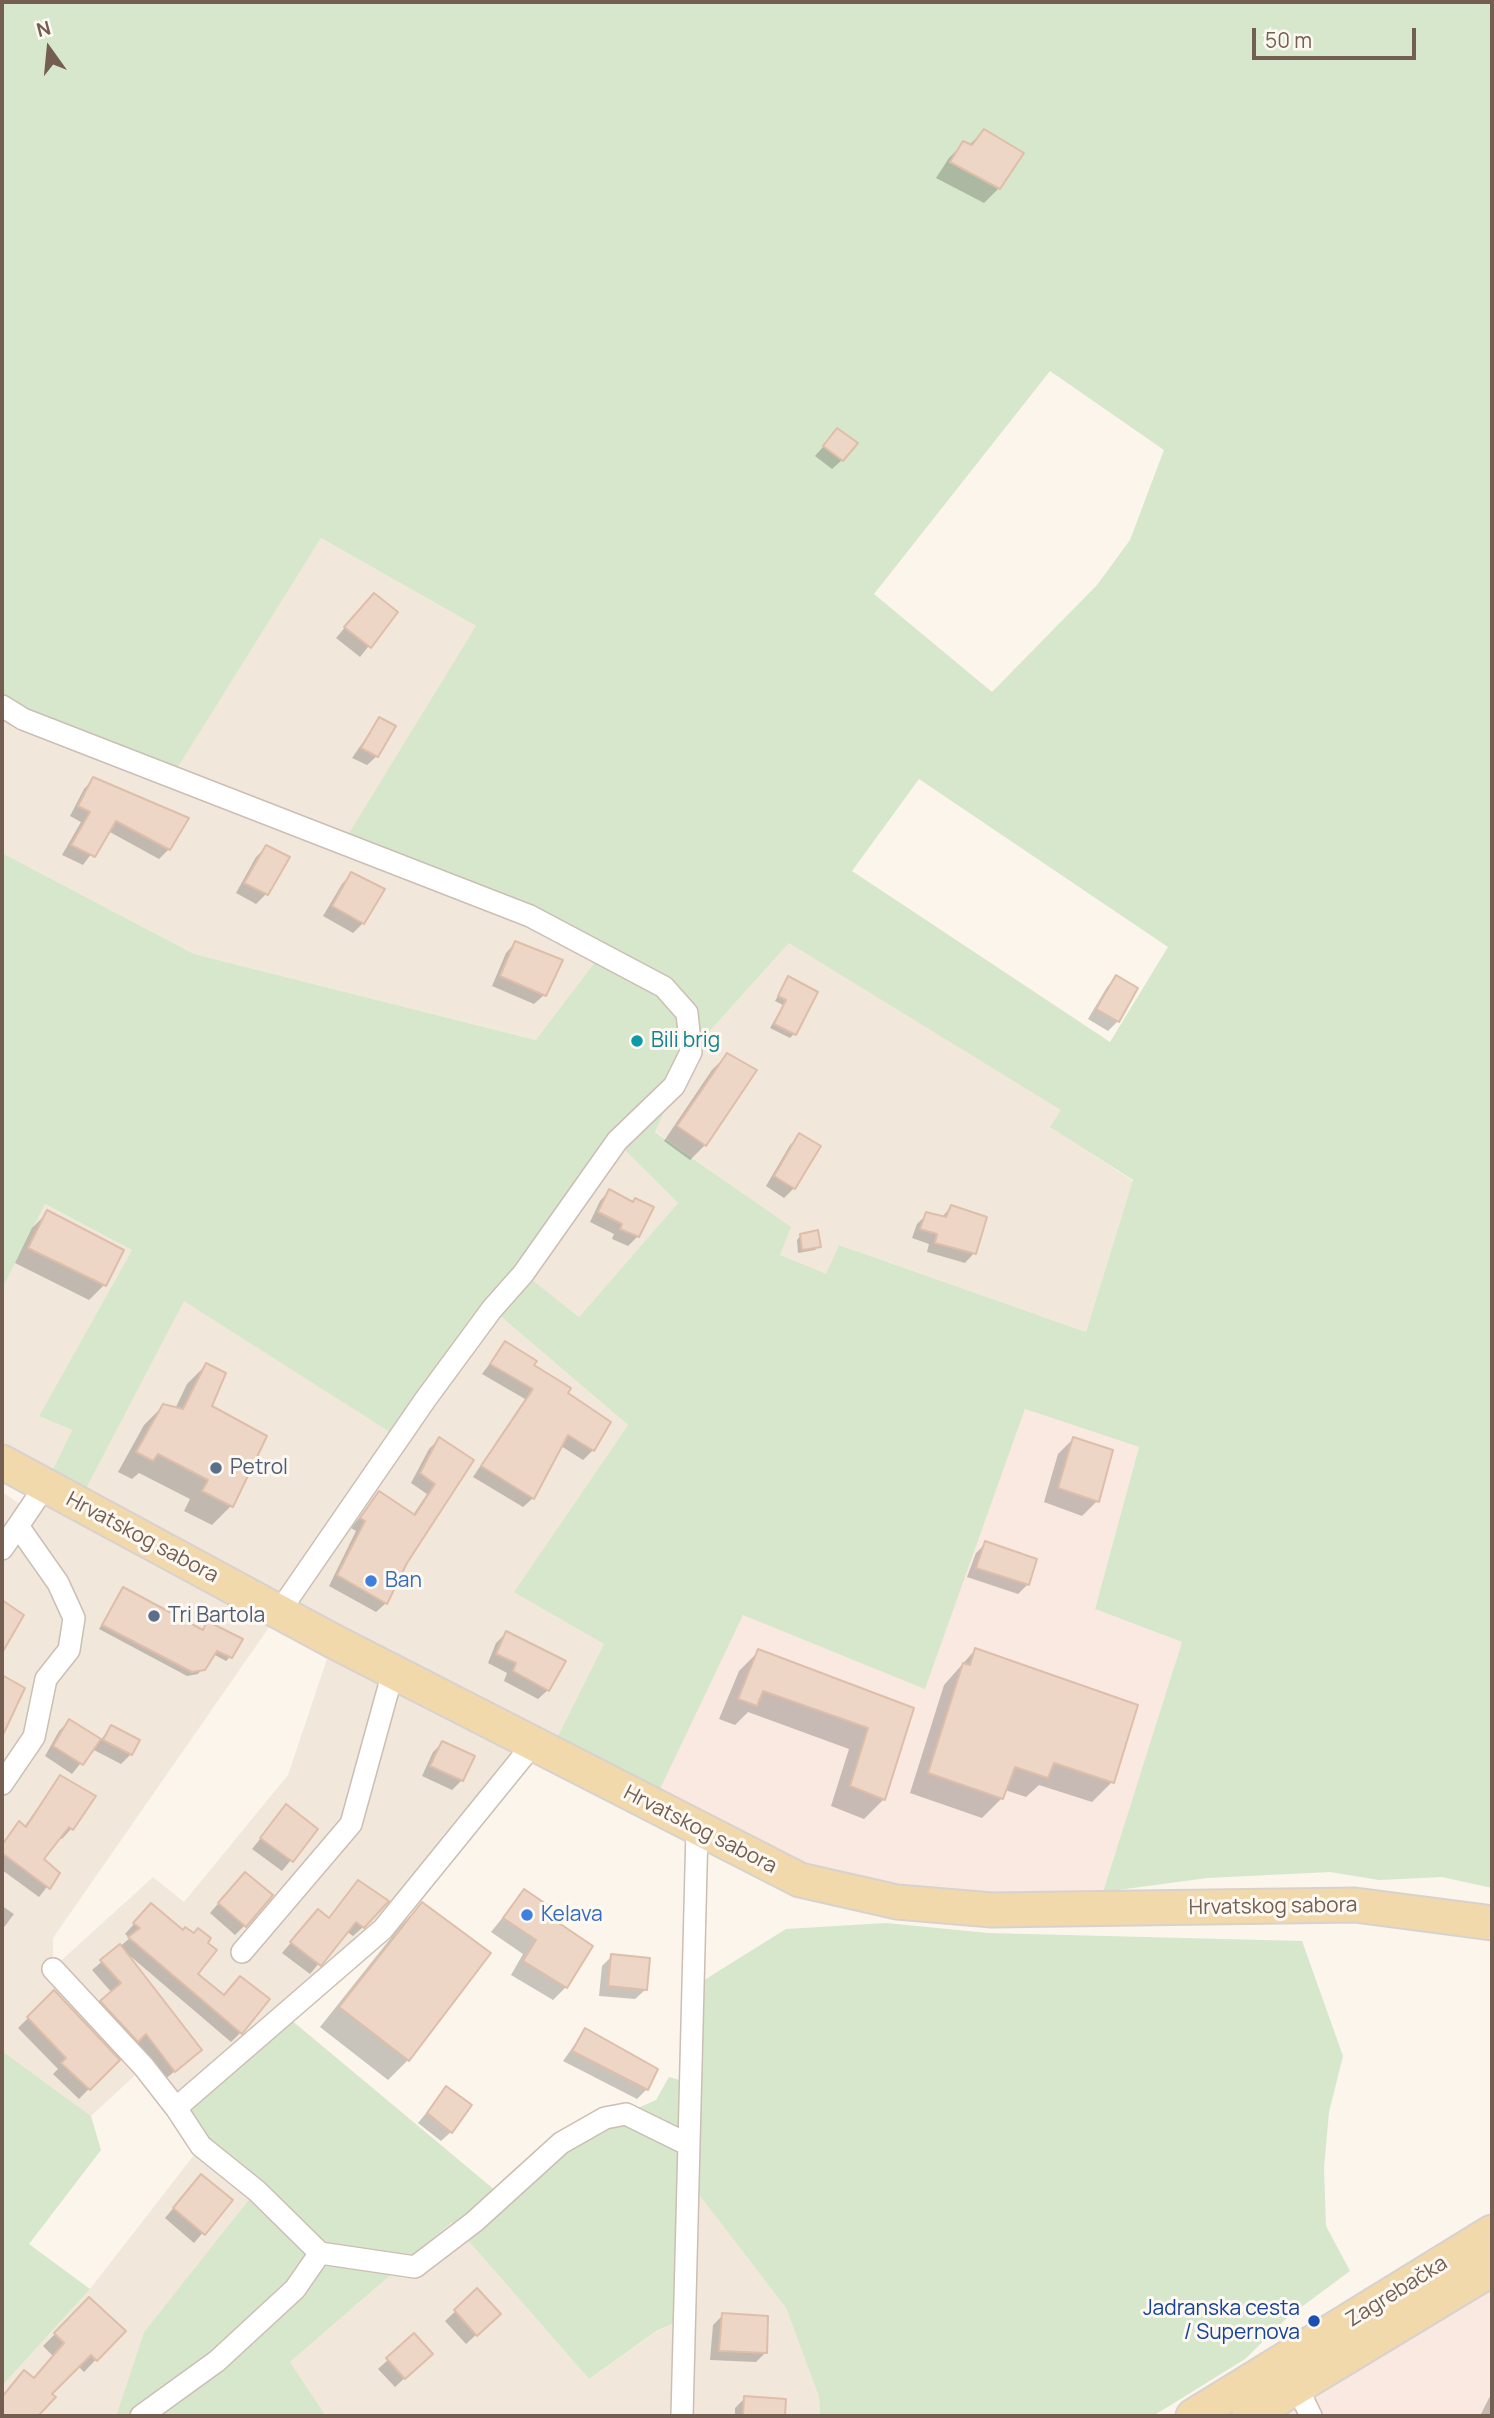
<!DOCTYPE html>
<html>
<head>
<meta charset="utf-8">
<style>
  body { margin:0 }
  #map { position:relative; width:1494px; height:2418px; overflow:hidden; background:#fbf5ec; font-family:Manrope,sans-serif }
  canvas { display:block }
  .frame { position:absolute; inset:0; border:4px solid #745e51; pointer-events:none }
  .north { position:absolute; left:14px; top:14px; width:70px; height:70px; -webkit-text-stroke:5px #fdf9f2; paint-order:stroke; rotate:345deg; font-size:19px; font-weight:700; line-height:28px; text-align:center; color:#745e51 }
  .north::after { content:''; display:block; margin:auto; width:24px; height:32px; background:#745e51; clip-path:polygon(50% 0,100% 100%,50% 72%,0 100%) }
  .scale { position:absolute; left:1252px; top:28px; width:164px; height:32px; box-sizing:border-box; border:4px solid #745e51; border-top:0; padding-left:9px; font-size:21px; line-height:24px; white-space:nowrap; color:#745e51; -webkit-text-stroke:5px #fdf9f2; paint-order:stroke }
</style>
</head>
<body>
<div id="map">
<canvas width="1494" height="2418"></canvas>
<div class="frame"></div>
<div class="north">N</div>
<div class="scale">50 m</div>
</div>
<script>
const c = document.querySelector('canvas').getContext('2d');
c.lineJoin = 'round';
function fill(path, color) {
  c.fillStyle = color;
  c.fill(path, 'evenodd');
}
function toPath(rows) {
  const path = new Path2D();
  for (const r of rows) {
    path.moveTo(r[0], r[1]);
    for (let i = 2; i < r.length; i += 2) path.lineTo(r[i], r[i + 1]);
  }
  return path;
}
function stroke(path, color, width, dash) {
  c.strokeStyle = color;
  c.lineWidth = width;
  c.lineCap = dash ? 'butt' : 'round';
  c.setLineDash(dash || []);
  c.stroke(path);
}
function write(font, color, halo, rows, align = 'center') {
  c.font = font + ' Manrope,sans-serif';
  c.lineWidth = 6;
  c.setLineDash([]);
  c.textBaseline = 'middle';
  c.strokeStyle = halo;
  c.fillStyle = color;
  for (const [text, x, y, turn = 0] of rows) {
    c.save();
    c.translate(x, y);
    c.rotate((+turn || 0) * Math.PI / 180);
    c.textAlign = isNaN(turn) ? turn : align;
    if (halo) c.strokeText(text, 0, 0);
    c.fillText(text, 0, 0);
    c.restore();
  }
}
fill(toPath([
  [321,538,476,626,601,954,537,1040,194,954,2,853,2,707,170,780],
  [790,942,1062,1110,1051,1127,1133,1181,1086,1332,839,1245,826,1275,780,1255,790,1227,655,1131,691,1052],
  [617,1141,678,1203,579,1317,523,1274],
  [45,1204,132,1250,39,1416,72,1430,45,1486,2,1462,2,1289],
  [184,1300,399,1438,492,1309,628,1425,515,1591,604,1644,550,1752,534,1743,383,1929,176,2108,144,2067,91,2116,2,2051,2,1492,20,1504,78,1504],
  [279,1613,333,1641,288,1775,184,1902,153,1877,53,1968,53,1938],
  [201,2146,257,2191,144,2332,116,2416,2,2416,2,2386,90,2289],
  [688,2179,786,2308,819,2397,820,2416,326,2416,290,2362,452,2222,589,2379,659,2330,684,2319]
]), '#f2e7db');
fill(toPath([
  [1025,1409,1139,1447,1095,1609,1182,1642,1103,1892,897,1902,652,1806,743,1614,925,1688],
  [1492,2281,1492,2416,1257,2416]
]), '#f9e9e1');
fill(toPath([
  [2,2,1492,2,1492,1888,1442,1877,1379,1880,1330,1872,1207,1878,1103,1892,1182,1642,1095,1609,1139,1447,1025,1409,925,1689,743,1615,652,1806,550,1752,604,1644,514,1592,628,1425,492,1309,399,1438,184,1301,78,1504,45,1486,72,1430,39,1416,132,1250,45,1204,2,1289,2,853,194,954,536,1040,601,954,345,840,476,626,321,538,170,780,2,707],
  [1050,371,1164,450,1130,540,1097,585,992,692,874,594],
  [919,779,1168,947,1110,1042,852,871],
  [789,943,1061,1110,1050,1127,1133,1180,1086,1332,839,1245,826,1274,780,1255,791,1227,655,1132,691,1052],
  [617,1142,678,1203,579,1317,523,1273],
  [886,1923,988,1933,1302,1941,1343,2056,1329,2112,1324,2168,1326,2226,1350,2271,1288,2317,1245,2359,1153,2416,820,2416,819,2397,786,2308,688,2180,684,2319,658,2330,589,2379,452,2222,290,2362,326,2416,116,2416,144,2332,256,2191,176,2108,284,2014,502,2196,576,2135,656,2100,669,2077,690,2083,693,1987,786,1929],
  [2,2051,91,2116,101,2150,29,2244,90,2289,2,2386]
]), '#d6e7cb');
fill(toPath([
  [984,131,999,188,984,203,936,178,949,158,964,143,969,145],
  [838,430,842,460,832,469,815,456],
  [364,605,396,612,360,657,336,638],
  [379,719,377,756,367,765,352,758],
  [93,779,186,818,169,849,159,859,108,831,83,865,62,855,81,822,70,816,84,789],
  [266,847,287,858,266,894,256,904,236,893,256,857],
  [351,874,363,923,353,933,323,916,342,884],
  [515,943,544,995,534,1004,492,986,506,953],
  [1116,977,1118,1021,1108,1031,1088,1019,1107,987],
  [788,978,794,1034,790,1038,770,1028,783,1005,775,1001],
  [727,1055,705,1145,690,1160,664,1141,712,1070],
  [800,1135,794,1188,784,1198,766,1186,790,1145],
  [609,1191,638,1236,628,1246,612,1239,614,1234,590,1222,600,1201],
  [951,1207,974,1253,965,1263,927,1252,929,1244,912,1238,917,1224,927,1214,941,1218],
  [47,1213,122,1251,104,1285,89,1300,15,1263,32,1228],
  [801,1235,819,1246,815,1250,798,1253,797,1240],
  [505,1343,565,1394,609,1422,593,1450,583,1460,561,1446,533,1498,523,1507,473,1477,525,1399,482,1374],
  [206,1365,210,1406,265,1437,231,1506,212,1525,184,1511,190,1499,139,1473,132,1479,118,1472,144,1425,163,1406,175,1409,187,1384],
  [439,1439,471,1460,405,1562,386,1603,376,1612,329,1586,356,1531,351,1528,379,1493,413,1515,427,1494,411,1483,429,1449],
  [1073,1439,1097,1501,1082,1516,1044,1502,1058,1454],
  [986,1543,1028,1584,1018,1594,967,1577,976,1553],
  [124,1589,202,1631,208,1623,230,1657,226,1661,213,1654,198,1674,187,1676,99,1629],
  [506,1633,548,1690,538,1699,504,1681,507,1673,488,1663,496,1643],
  [975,1650,1112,1782,1092,1802,1039,1785,1026,1797,1005,1790,1002,1798,982,1818,910,1793,944,1685],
  [759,1651,912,1709,884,1799,864,1819,831,1806,849,1749,748,1712,735,1725,719,1719,739,1671],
  [69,1721,100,1741,111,1727,131,1754,121,1764,92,1749,72,1774,45,1756,59,1731],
  [442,1743,462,1780,452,1790,422,1776,433,1752],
  [60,1777,93,1797,71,1829,62,1839,59,1837,42,1860,58,1873,39,1897,2,1870,2,1844,19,1824,24,1827],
  [286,1807,316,1829,282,1871,252,1849],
  [358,1882,363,1927,353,1936,346,1931,310,1974,282,1953,318,1911,328,1919],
  [235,1884,245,1925,235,1935,210,1913],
  [524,1891,542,1914,566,1987,553,2000,511,1975,523,1954,491,1932],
  [422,1904,408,2060,388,2080,320,2027,402,1924],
  [2,1906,14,1914,2,1930],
  [142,1915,195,1974,224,1996,241,2032,231,2042,129,1955,190,2059,164,2080,92,2011,112,1993,92,1970,130,1938,125,1934],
  [612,1956,645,1990,635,1999,599,1996,602,1966],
  [54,1992,117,2060,79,2099,53,2074,58,2069,18,2028],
  [585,2030,647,2089,637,2099,563,2061],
  [446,2089,451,2132,441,2141,418,2123],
  [192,2186,230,2201,194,2243,165,2218],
  [477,2291,489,2323,466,2344,445,2321],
  [89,2300,123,2331,84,2372,78,2366,50,2394,53,2397,36,2416,2,2416,2,2397,13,2385,33,2380,54,2357,43,2346],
  [723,2315,766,2352,756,2362,710,2360,713,2325],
  [414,2336,421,2363,395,2387,378,2369],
  [1492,2395,1492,2416,1480,2416,1489,2398],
  [745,2398,784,2401,783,2416,735,2416,735,2408]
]), '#0003');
const building = toPath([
  [984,129,1024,153,1000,189,950,162,963,141,972,145,984,129],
  [837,428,858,443,843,461,823,446,837,428],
  [374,593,398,612,371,648,344,627,374,593],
  [379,717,396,726,378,757,361,748,379,717],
  [93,777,189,818,170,850,116,821,95,857,71,845,90,812,78,806,93,777],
  [266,845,290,857,268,895,244,883,266,845],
  [351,872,385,889,364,924,332,906,351,872],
  [515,941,563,960,546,996,500,976,515,941],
  [1116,975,1138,988,1119,1022,1096,1009,1116,975],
  [788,976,818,992,796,1035,774,1024,786,1000,778,996,788,976],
  [727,1053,757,1070,706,1146,677,1126,727,1053],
  [799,1133,821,1146,795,1189,774,1176,799,1133],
  [609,1189,633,1202,635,1198,654,1207,639,1237,620,1229,622,1224,598,1212,609,1189],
  [951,1205,987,1217,976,1254,935,1243,937,1234,920,1229,926,1212,946,1217,951,1205],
  [47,1210,124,1250,106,1286,28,1248,47,1210],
  [818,1230,821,1247,802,1250,800,1234,818,1230],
  [505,1341,537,1361,534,1365,571,1388,568,1393,611,1422,594,1451,568,1435,534,1499,481,1466,533,1389,490,1364,505,1341],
  [206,1363,226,1373,212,1406,267,1436,233,1507,202,1491,208,1480,158,1454,153,1461,136,1452,163,1404,183,1409,206,1363],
  [439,1437,474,1460,407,1563,387,1604,337,1575,365,1521,360,1518,379,1491,415,1515,435,1484,420,1473,439,1437],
  [1073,1437,1113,1450,1099,1502,1058,1488,1073,1437],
  [985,1541,1037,1559,1029,1585,976,1568,985,1541],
  [123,1587,203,1630,207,1621,243,1639,232,1658,217,1651,205,1670,192,1672,102,1625,123,1587],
  [2,1600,24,1615,2,1653,2,1600],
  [506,1631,566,1661,549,1691,513,1671,516,1663,496,1654,506,1631],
  [975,1648,1138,1705,1114,1783,1054,1763,1048,1778,1015,1767,1003,1799,928,1773,963,1663,970,1665,975,1648],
  [758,1649,914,1708,885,1800,850,1786,868,1728,763,1691,757,1706,738,1699,758,1649],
  [2,1675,25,1688,2,1737,2,1675],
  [69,1719,101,1739,83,1765,53,1746,69,1719],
  [111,1725,140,1740,132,1755,103,1740,111,1725],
  [442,1741,475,1756,463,1781,430,1766,442,1741],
  [60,1775,96,1796,73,1830,69,1827,44,1859,60,1873,50,1889,2,1853,2,1845,19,1821,26,1827,60,1775],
  [286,1804,318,1829,293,1862,260,1838,286,1804],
  [245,1872,273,1895,246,1927,218,1903,245,1872],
  [358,1880,389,1901,364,1928,356,1922,321,1966,290,1942,318,1909,329,1918,358,1880],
  [524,1889,549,1906,544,1913,593,1946,567,1988,523,1961,536,1940,503,1918,524,1889],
  [422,1902,491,1953,409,2061,339,2007,422,1902],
  [151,1903,183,1930,185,1927,194,1933,198,1928,211,1938,208,1943,217,1950,198,1974,224,1995,240,1976,270,1999,242,2034,128,1937,140,1928,133,1923,151,1903],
  [120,1944,202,2050,175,2072,146,2034,138,2042,100,2001,121,1983,100,1960,120,1944],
  [611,1954,650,1958,647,1990,608,1986,611,1954],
  [54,1990,120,2060,90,2090,61,2063,66,2058,27,2017,54,1990],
  [585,2028,658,2069,648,2090,572,2051,585,2028],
  [446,2086,472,2105,452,2133,427,2113,446,2086],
  [201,2174,233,2200,205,2235,173,2208,201,2174],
  [477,2288,501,2314,477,2336,454,2310,477,2288],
  [89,2297,126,2331,97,2361,91,2355,52,2394,56,2397,38,2416,2,2416,2,2397,24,2370,34,2378,64,2343,54,2333,89,2297],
  [722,2313,768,2316,767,2353,719,2351,722,2313],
  [414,2333,433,2354,405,2379,386,2358,414,2333],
  [744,2396,786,2399,785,2416,743,2416,744,2396]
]);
fill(building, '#edd6c6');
stroke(building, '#debea9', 2);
const street = toPath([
  [2,706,23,719,530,916,664,987,687,1013,691,1052,674,1086,617,1141,523,1274,492,1309,425,1400,279,1612],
  [2,1549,18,1526],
  [2,1784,34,1737,46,1679,69,1650,74,1618,58,1583,18,1526,45,1486],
  [242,1952,351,1824,393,1672],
  [53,1969,144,2067,176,2108],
  [320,2253,415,2267,474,2222,561,2143,605,2118,626,2114,689,2145],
  [1297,2387,1311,2416],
  [141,2416,217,2361,295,2289,320,2253,257,2191,201,2146,176,2108,383,1929,534,1743],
  [682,2416,697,1830]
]);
const primary = toPath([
  [2,1462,333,1641,800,1880,897,1902,992,1910,1355,1905,1492,1923],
  [1193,2416,1492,2232],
  [1249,2416,1492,2269]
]);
stroke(street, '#ccbeb2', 24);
stroke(primary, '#d8d2ce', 37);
stroke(street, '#fff', 21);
stroke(primary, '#f1d9ac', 33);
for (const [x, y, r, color] of [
  [637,1041,7,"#0f9aa8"],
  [216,1468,7,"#5c6f8a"],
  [371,1581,7,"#3f7fe0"],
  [154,1616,7,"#5c6f8a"],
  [527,1915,7,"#3f7fe0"],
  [1314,2321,7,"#1a4fb4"]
]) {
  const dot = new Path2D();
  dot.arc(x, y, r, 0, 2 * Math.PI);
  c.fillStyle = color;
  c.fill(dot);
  stroke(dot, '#fdf9f2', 2.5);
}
write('21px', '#0d838f', '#fdf9f2', [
  ["Bili brig",651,1041]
], 'left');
write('21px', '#4e5e75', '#fdf9f2', [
  ["Petrol",230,1468],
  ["Tri Bartola",168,1616]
], 'left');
write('21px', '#745e51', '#fdf9f2', [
  ["Hrvatskog sabora",142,1538,28],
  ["Hrvatskog sabora",700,1830,27],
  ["Hrvatskog sabora",1273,1907,-1],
  ["Zagrebačka",1397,2292,-32]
]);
write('21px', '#366cbe', '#fdf9f2', [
  ["Ban",385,1581],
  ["Kelava",541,1915]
], 'left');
write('21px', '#164399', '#fdf9f2', [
  ["Jadranska cesta",1300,2309],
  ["/ Supernova",1300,2333]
], 'right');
</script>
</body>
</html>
